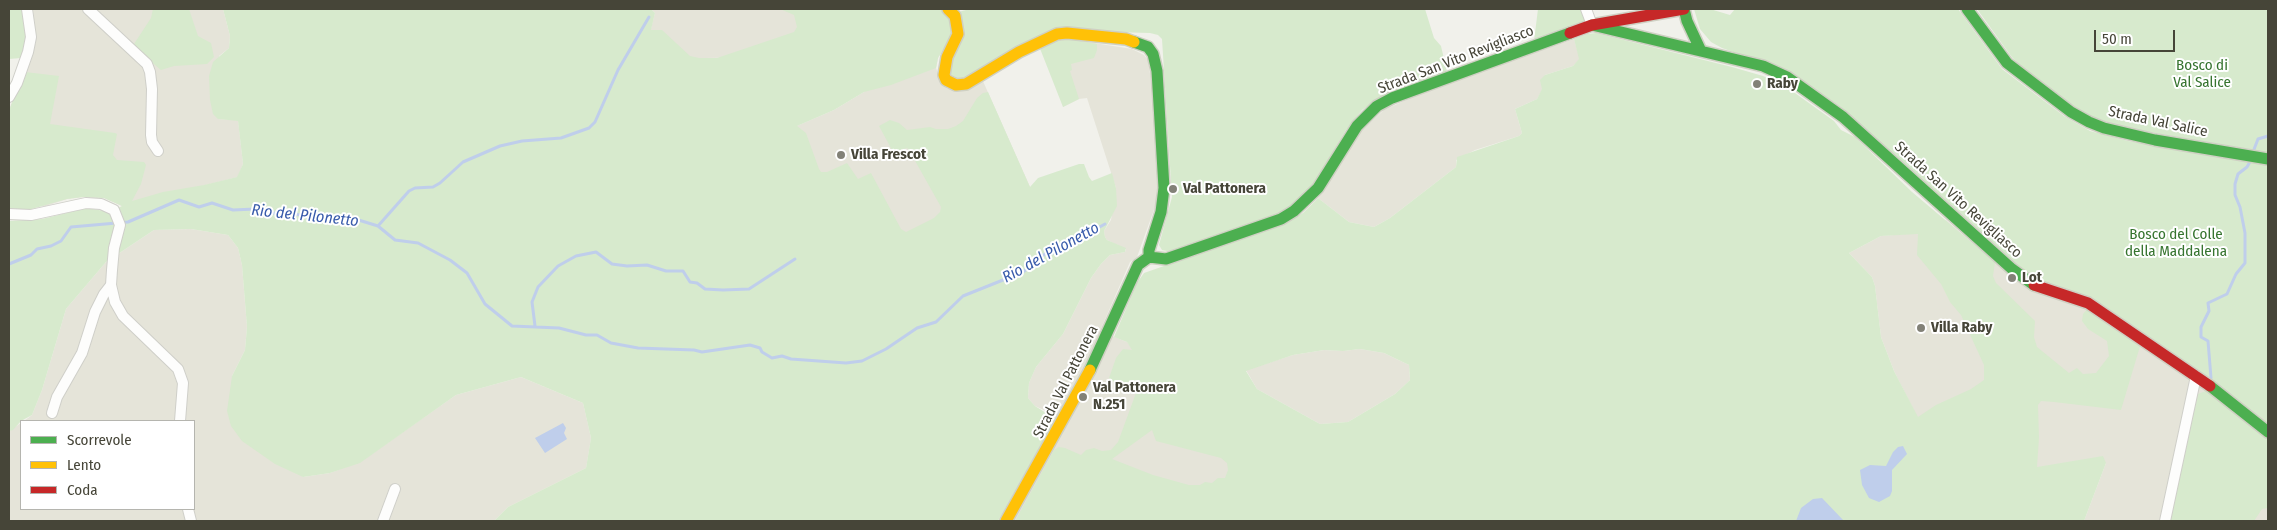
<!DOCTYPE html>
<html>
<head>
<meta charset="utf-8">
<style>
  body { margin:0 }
  #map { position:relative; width:2277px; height:530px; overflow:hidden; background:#f1f1eb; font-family:"Fira Sans Condensed",sans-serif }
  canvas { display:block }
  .frame { position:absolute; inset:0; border:10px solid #464538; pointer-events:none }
  .legend { position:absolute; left:20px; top:420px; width:175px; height:90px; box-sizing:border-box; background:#fff; border:1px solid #b5b5af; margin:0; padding:6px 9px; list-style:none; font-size:15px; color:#464538 }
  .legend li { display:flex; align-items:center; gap:10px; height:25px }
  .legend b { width:25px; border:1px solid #b5b5af }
  .scale { position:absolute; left:2094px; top:30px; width:81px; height:22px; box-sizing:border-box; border:2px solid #464538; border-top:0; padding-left:6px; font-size:15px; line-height:18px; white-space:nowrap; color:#464538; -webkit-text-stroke:4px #fff; paint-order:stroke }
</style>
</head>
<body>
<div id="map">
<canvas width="2277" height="530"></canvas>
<div class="frame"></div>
<ul class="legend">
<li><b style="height:6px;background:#4caf50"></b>Scorrevole</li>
<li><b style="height:6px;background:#ffc107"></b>Lento</li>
<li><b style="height:6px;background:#c62828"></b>Coda</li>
</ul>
<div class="scale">50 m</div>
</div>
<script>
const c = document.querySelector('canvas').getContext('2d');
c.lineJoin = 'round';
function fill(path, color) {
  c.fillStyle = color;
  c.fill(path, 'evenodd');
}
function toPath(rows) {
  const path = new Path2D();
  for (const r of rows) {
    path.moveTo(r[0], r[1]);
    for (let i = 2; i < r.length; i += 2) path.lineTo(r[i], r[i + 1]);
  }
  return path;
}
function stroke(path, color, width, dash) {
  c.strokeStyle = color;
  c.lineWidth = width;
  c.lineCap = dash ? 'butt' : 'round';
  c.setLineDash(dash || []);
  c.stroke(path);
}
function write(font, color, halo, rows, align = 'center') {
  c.font = font + ' "Fira Sans Condensed",sans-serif';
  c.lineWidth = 4;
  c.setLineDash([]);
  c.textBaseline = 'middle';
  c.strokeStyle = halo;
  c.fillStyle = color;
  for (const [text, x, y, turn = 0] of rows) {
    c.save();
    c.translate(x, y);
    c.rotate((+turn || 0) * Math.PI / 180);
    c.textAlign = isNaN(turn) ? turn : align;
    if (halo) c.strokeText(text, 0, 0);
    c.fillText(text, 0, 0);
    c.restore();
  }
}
fill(toPath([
  [33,9,223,9,230,36,229,48,219,56,218,119,238,120,243,164,238,177,122,206,104,198,83,197,67,199,46,206,9,208,9,110,34,49,36,41],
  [651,9,869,9,831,56,643,59,655,13],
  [941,10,948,15,949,40,938,58,936,68,942,85,948,89,955,89,982,79,1030,187,945,290,755,144,834,110,864,92,934,14],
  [1069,39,1132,49,1144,55,1148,60,1150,74,1157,188,1156,204,1137,257,1130,262,1100,331,1127,342,1191,410,1249,487,1104,521,998,521,1044,442,1048,412,1035,406,1028,398,1029,383,1036,367,1063,334,1091,278,1101,264,1110,255,1125,252,1126,249,1107,240,1105,237,1104,231,1111,220,1116,188,1087,98,1079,99,1063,107],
  [1574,39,1580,59,1573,66,1545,75,1543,89,1537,99,1515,109,1522,133,1519,136,1475,150,1456,160,1456,167,1390,218,1374,227,1349,222,1318,198,1359,133,1384,110,1428,90],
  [1946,220,2000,267,2088,308,2141,343,2236,412,2268,439,2268,521,2084,521,2106,463,1949,480,1894,371,1881,337,1875,286,1872,277,1849,253,1881,236,1918,233],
  [191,229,228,235,238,248,242,265,247,327,245,350,232,376,303,477,330,473,360,462,456,395,521,377,583,403,591,438,586,468,508,507,494,521,9,521,9,431,21,423,21,509,194,509,194,421,24,421,32,415,42,390,66,309,106,262,154,230],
  [1360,349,1384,353,1409,365,1410,380,1395,394,1348,422,1320,424,1257,389,1246,370,1293,355,1324,350,1343,351]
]), '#e5e4d9');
fill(toPath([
  [9,9,22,9,26,26,26,47,21,58,9,59],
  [153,9,189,9,198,36,211,43,214,57,207,64,174,66,161,70,136,49,134,44,151,18],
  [223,9,651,9,655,13,651,30,662,30,690,56,699,58,717,58,794,32,797,27,794,15,780,9,941,10,948,15,953,32,938,58,936,68,891,85,864,92,834,110,797,126,806,133,819,169,821,172,827,172,847,163,858,179,871,173,901,229,906,232,934,218,940,212,941,207,909,150,907,148,895,152,892,150,879,126,890,120,899,123,907,130,930,127,936,129,948,129,956,126,963,121,977,98,983,93,988,92,1030,187,1038,178,1079,164,1084,164,1089,177,1092,181,1112,173,1116,188,1117,206,1104,231,1105,237,1107,240,1126,248,1125,252,1110,255,1101,264,1091,278,1063,334,1036,367,1029,383,1028,398,1035,406,1054,418,1053,424,998,521,494,521,508,507,586,468,591,438,583,403,521,377,456,395,360,463,330,473,303,477,275,464,242,441,231,426,227,411,232,376,245,350,247,327,242,265,238,248,228,235,191,229,154,230,106,262,66,309,42,390,32,415,21,421,13,430,9,431,9,221,42,219,87,208,110,212,122,206,104,198,83,197,67,199,28,210,9,208,9,110,25,72,59,76,50,124,115,133,117,134,113,155,117,160,144,162,146,165,141,184,132,201,163,192,204,185,237,177,243,164,238,121,218,119,213,114,210,100,209,76,213,62,229,48,230,36],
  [970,9,1425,9,1434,38,1441,46,1447,72,1379,98,1362,110,1346,130,1310,190,1280,214,1176,250,1167,251,1162,250,1159,245,1172,197,1162,39,1158,35,1150,33,1113,32,1065,27,960,80,951,75,950,72,958,12],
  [1538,9,1582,9,1587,22,1534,41],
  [1694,9,1710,9,1730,15,1735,9,1958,9,2002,69,2064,116,2090,131,2128,141,2268,165,2268,426,2234,397,2051,286,2023,273,1841,107,1790,72,1722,48,1711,42,1700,29],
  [1977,9,2268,9,2268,153,2121,127,2085,114,2022,68,2011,56],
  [1596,33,1732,67,1763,76,1788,88,1834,121,1841,130,1855,137,1912,192,1995,262,1993,276,1996,283,2035,321,2034,337,2037,347,2069,373,2077,368,2083,374,2096,373,2109,356,2107,341,2088,329,2082,321,2083,314,2088,308,2141,343,2121,410,2054,402,2041,401,2038,405,2039,438,2037,467,2103,456,2106,463,2084,521,1015,521,1054,450,1059,447,1065,448,1081,455,1086,450,1094,448,1102,451,1111,450,1118,442,1136,393,1135,390,1115,383,1109,378,1116,358,1123,349,1132,350,1127,342,1114,337,1137,283,1144,273,1281,225,1303,213,1318,198,1349,222,1374,227,1390,218,1456,167,1457,157,1519,136,1522,133,1515,109,1537,99,1542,89,1540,80,1545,75,1573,66,1579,59,1574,39,1587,34],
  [1918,234,1917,255,1941,284,1950,302,1961,315,1984,365,1984,380,1971,389,1936,405,1918,417,1894,371,1881,337,1875,286,1872,277,1849,253,1881,236],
  [1360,349,1384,353,1409,365,1410,380,1395,394,1348,422,1320,424,1257,389,1246,371,1293,355,1324,350,1343,351],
  [1152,430,1156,441,1221,458,1227,463,1228,470,1225,478,1218,478,1212,483,1205,482,1200,485,1189,485,1153,475,1112,459],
  [1069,39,1097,44,1097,50,1094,58,1071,64,1072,70,1070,71,1079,99,1063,107,1039,46,1049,42],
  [2208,390,2268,439,2268,508,2262,509,2254,521,2170,521,2198,394]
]), '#d7eacd');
fill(toPath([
  [563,423,566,428,564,433,567,439,545,453,535,438],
  [1903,446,1907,454,1892,470,1892,491,1890,496,1879,502,1869,498,1862,485,1860,470,1870,465,1886,466,1893,452,1898,447],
  [1822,498,1844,521,1796,521,1801,508,1813,499]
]), '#bfceeb');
stroke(toPath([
  [2253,152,2258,139,2268,136],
  [378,226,409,191,415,188,433,187,440,183,463,162,500,146,522,141,561,138,589,128,595,122,618,70,649,17],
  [9,264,31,255,37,249,51,246,61,241,71,227,128,222,179,200,199,207,212,203,233,210,255,209,272,213,352,218,378,226,395,240,418,243,450,260,467,273,485,304,512,326,559,328,586,335,597,335,611,343,638,348,694,350,702,352,750,345,760,348,762,352,772,358,782,356,791,359,846,363,862,361,886,349,917,328,936,322,963,296,1023,272,1045,254,1051,254,1105,224],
  [535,326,532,302,538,287,558,266,576,256,596,252,612,264,627,266,647,265,666,271,683,271,690,282,697,283,705,289,723,290,749,289,795,259],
  [2211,378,2208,341,2201,337,2201,327,2209,311,2208,303,2227,294,2236,274,2245,263,2245,233,2240,207,2235,195,2235,184,2238,174,2247,167,2251,160]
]), '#bfceeb', 3);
const street = toPath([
  [88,9,147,64,150,72,152,89,151,135,152,142,158,151],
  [1586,9,1592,25],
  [9,97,17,83,28,52,31,37,27,9],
  [9,214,31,215,86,203,101,204,114,210,120,225,114,248,112,270,111,285,115,302,123,316,178,369,183,383,180,421],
  [52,413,57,397,82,353,95,312,104,294,111,285],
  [188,509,191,521],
  [383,521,395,489],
  [2165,521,2196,376]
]);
const fast = toPath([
  [1684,9,1687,21,1701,51],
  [1967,9,2007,63,2071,112,2089,122,2104,128,2155,140,2268,159],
  [1592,25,1763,66,1787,77,1843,117,2012,269,2034,285],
  [1134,42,1148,47,1153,54,1157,71,1164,188,1161,212,1149,250,1149,257],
  [1149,257,1166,259,1281,219,1294,211,1318,188,1357,126,1377,106,1392,98,1570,33],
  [1090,370,1138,265,1149,257],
  [2210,386,2268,432]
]);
const slow = toPath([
  [948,9,955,16,958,34,947,57,944,75,946,80,956,85,966,84,1019,52,1057,34,1067,33,1126,39,1134,42],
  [1006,521,1090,370]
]);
const jam = toPath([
  [1570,33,1592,25,1684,9],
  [2034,285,2088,303,2210,386]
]);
stroke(street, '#cfcfc9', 12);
stroke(fast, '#cfd0c3', 14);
stroke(slow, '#cfd0c3', 14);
stroke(jam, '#cfd0c3', 14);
stroke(street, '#fdfdfc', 10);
stroke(fast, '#4caf50', 11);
stroke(slow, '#ffc107', 11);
stroke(jam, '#c62828', 11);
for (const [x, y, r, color] of [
  [1757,84,5,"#828177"],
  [841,155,5,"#828177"],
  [1173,189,5,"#828177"],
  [2012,278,5,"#828177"],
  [1921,328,5,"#828177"],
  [1083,397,5,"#828177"]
]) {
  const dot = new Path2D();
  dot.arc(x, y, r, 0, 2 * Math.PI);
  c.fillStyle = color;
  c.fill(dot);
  stroke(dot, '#fff', 2);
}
write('15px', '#464538', '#fff', [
  ["Strada San Vito Revigliasco",1456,60,-21],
  ["Strada Val Salice",2158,122,12],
  ["Strada San Vito Revigliasco",1958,200,42],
  ["Strada Val Pattonera",1066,382,-63]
]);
write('15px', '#36742f', '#fff', [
  ["Bosco di",2202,66],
  ["Val Salice",2202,83],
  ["Bosco del Colle",2176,235],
  ["della Maddalena",2176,252]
]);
write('bold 15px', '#464538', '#fff', [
  ["Raby",1767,84],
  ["Villa Frescot",851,155],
  ["Val Pattonera",1183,189],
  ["Lot",2022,278],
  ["Villa Raby",1931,328],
  ["Val Pattonera",1093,388],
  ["N.251",1093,405]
], 'left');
write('italic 16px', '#385bab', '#fff', [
  ["Rio del Pilonetto",305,216,6],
  ["Rio del Pilonetto",1051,253,-29]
]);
</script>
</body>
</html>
